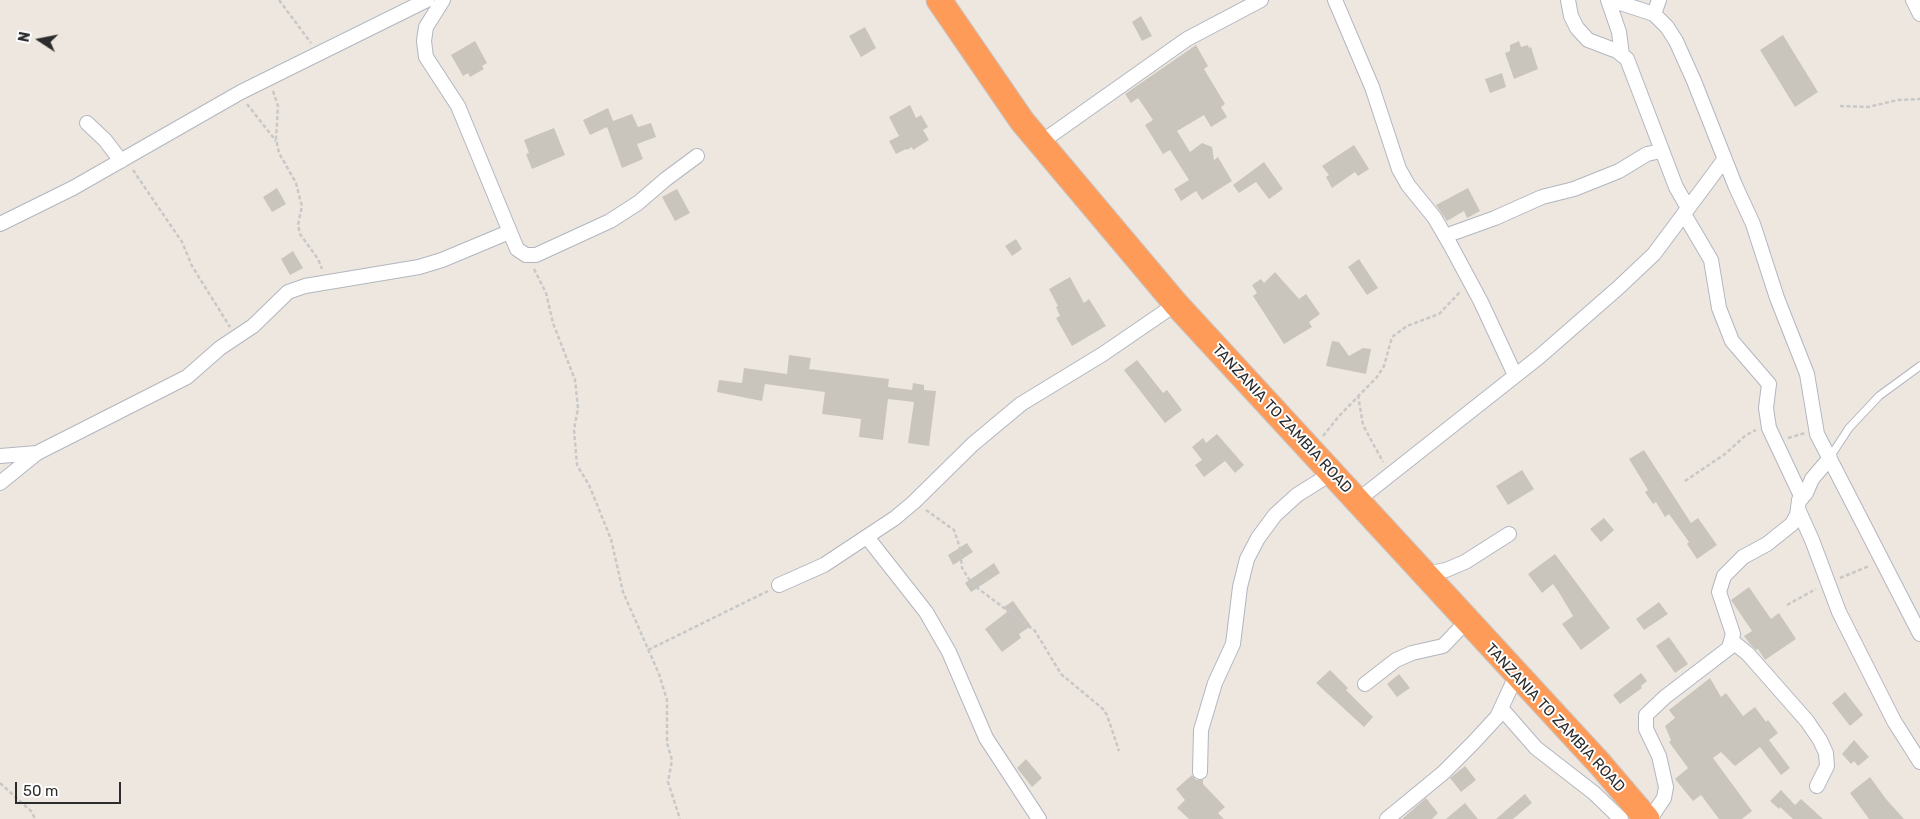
<!DOCTYPE html>
<html>
<head>
<meta charset="utf-8">
<style>
  body { margin:0 }
  #map { position:relative; width:1920px; height:819px; overflow:hidden; background:#eee7df; font-family:Rubik,sans-serif }
  canvas { display:block }
  .north { position:absolute; left:15px; top:15px; width:50px; height:50px; -webkit-text-stroke:4px #fff; paint-order:stroke; rotate:281deg; font-size:14px; font-weight:700; line-height:20px; text-align:center; color:#2c2c2c }
  .north::after { content:''; display:block; margin:auto; width:18px; height:22px; background:#2c2c2c; clip-path:polygon(50% 0,100% 100%,50% 72%,0 100%) }
  .scale { position:absolute; left:15px; top:782px; width:106px; height:22px; box-sizing:border-box; border:2px solid #2c2c2c; border-top:0; padding-left:6px; font-size:15px; line-height:18px; white-space:nowrap; color:#2c2c2c; -webkit-text-stroke:4px #fff; paint-order:stroke }
</style>
</head>
<body>
<div id="map">
<canvas width="1920" height="819"></canvas>
<div class="north">N</div>
<div class="scale">50 m</div>
</div>
<script>
const c = document.querySelector('canvas').getContext('2d');
c.lineJoin = 'round';
function fill(path, color) {
  c.fillStyle = color;
  c.fill(path, 'evenodd');
}
function toPath(rows) {
  const path = new Path2D();
  for (const r of rows) {
    path.moveTo(r[0], r[1]);
    for (let i = 2; i < r.length; i += 2) path.lineTo(r[i], r[i + 1]);
  }
  return path;
}
function stroke(path, color, width, dash) {
  c.strokeStyle = color;
  c.lineWidth = width;
  c.lineCap = dash ? 'butt' : 'round';
  c.setLineDash(dash || []);
  c.stroke(path);
}
function write(font, color, halo, rows, align = 'center') {
  c.font = font + ' Rubik,sans-serif';
  c.lineWidth = 4;
  c.setLineDash([]);
  c.textBaseline = 'middle';
  c.strokeStyle = halo;
  c.fillStyle = color;
  for (const [text, x, y, turn = 0] of rows) {
    c.save();
    c.translate(x, y);
    c.rotate((+turn || 0) * Math.PI / 180);
    c.textAlign = isNaN(turn) ? turn : align;
    if (halo) c.strokeText(text, 0, 0);
    c.fillText(text, 0, 0);
    c.restore();
  }
}
fill(toPath([
  [1141,16,1152,36,1142,41,1132,22],
  [865,27,876,48,861,57,849,36],
  [1783,35,1818,92,1795,107,1760,50],
  [475,41,487,63,482,66,484,69,470,77,468,73,463,76,451,55],
  [1519,41,1521,47,1528,45,1529,48,1531,47,1538,69,1514,79,1505,53,1510,51,1510,45],
  [1196,45,1208,66,1204,69,1225,104,1221,107,1227,117,1211,127,1204,115,1177,131,1190,152,1202,143,1212,147,1214,160,1218,157,1232,181,1202,200,1196,191,1181,201,1174,189,1189,180,1170,150,1163,154,1145,125,1153,120,1138,98,1131,103,1125,94],
  [1502,73,1506,87,1490,93,1485,79],
  [910,105,916,118,921,115,928,127,923,130,929,140,913,150,912,147,907,150,906,149,896,154,889,141,899,136,889,117],
  [608,108,613,121,632,114,638,127,651,123,656,137,637,144,643,159,622,168,607,127,590,135,583,120],
  [554,128,565,155,532,169,526,154,529,153,524,140],
  [1354,145,1369,169,1358,176,1355,172,1332,188,1326,177,1329,175,1322,166],
  [1264,162,1283,189,1269,199,1256,182,1239,193,1233,185],
  [277,188,286,204,272,212,263,197],
  [1468,188,1480,211,1467,218,1464,211,1447,221,1436,205],
  [677,189,690,213,675,221,662,197],
  [1016,239,1022,249,1012,256,1005,246],
  [293,251,303,268,290,275,281,259],
  [1359,259,1378,288,1367,295,1348,267],
  [1275,272,1299,299,1306,294,1320,314,1309,322,1312,327,1284,344,1253,296,1257,293,1252,285,1261,279,1264,283],
  [1070,277,1084,303,1089,299,1106,326,1072,346,1056,318,1060,316,1056,307,1058,306,1049,289],
  [1332,341,1339,342,1349,356,1363,348,1371,349,1366,374,1326,366],
  [789,355,811,358,809,369,889,379,888,387,912,390,913,383,924,385,924,390,936,391,929,446,908,443,914,402,888,399,883,440,859,437,861,419,822,414,825,392,765,384,762,401,717,392,719,380,742,383,744,368,787,374],
  [1137,360,1163,393,1167,390,1182,410,1165,423,1124,370],
  [1217,434,1244,465,1235,473,1225,461,1204,477,1195,465,1202,460,1192,447,1203,438,1206,443],
  [1644,450,1691,523,1698,518,1717,545,1697,559,1687,544,1689,542,1669,514,1665,517,1656,502,1653,504,1645,492,1648,490,1629,459],
  [1522,470,1534,489,1508,505,1496,486],
  [1604,518,1614,530,1601,542,1590,529],
  [967,543,973,552,953,565,948,555],
  [1555,554,1610,628,1581,650,1562,624,1573,616,1560,594,1553,584,1542,593,1528,574],
  [994,563,1000,573,971,592,965,583],
  [1749,587,1771,619,1779,613,1796,639,1765,660,1758,649,1756,650,1750,644,1744,636,1752,631,1731,600],
  [1013,601,1031,626,1019,634,1021,638,1002,652,985,629,1007,612,1004,607],
  [1659,602,1668,614,1644,630,1636,619],
  [1669,637,1688,664,1675,673,1656,646],
  [1330,670,1348,688,1346,690,1373,717,1364,727,1316,683],
  [1641,673,1647,681,1641,686,1642,688,1620,704,1613,695],
  [1399,674,1410,688,1397,697,1387,684],
  [1710,678,1721,697,1726,693,1743,716,1755,707,1766,722,1768,720,1778,733,1769,740,1790,768,1781,775,1760,747,1735,766,1721,752,1713,758,1752,811,1742,819,1719,819,1701,795,1693,801,1675,779,1688,768,1669,742,1671,740,1665,726,1675,718,1669,710],
  [1845,692,1863,715,1850,726,1832,703],
  [1854,740,1869,757,1858,766,1854,761,1851,764,1842,754],
  [1026,759,1042,778,1032,787,1017,768],
  [1465,766,1476,780,1461,792,1450,778],
  [1192,775,1196,780,1203,780,1203,784,1225,807,1218,813,1224,819,1189,819,1177,808,1185,800,1176,789],
  [1870,777,1886,799,1904,819,1869,819,1850,793],
  [1781,790,1795,805,1801,799,1823,819,1793,819,1780,807,1779,809,1770,801],
  [1525,794,1532,803,1513,819,1496,819],
  [1426,798,1438,813,1432,819,1402,819],
  [1465,803,1478,819,1446,819]
]), '#c9c5bd');
const lane = toPath([
  [1830,457,1849,428,1879,396,1920,366]
]);
const street = toPath([
  [443,0,426,27,424,41,426,57,458,106,517,249,526,255,536,255,610,221,638,203,666,179,697,156],
  [1335,0,1372,87,1399,169,1408,185,1434,217,1451,246,1481,302,1515,375],
  [1568,0,1571,16,1577,28,1588,40,1617,51,1627,59,1676,187,1688,208],
  [1608,0,1619,32,1622,55],
  [1611,0,1654,14,1667,27,1676,41,1694,81,1735,185,1753,224,1777,298,1807,374,1817,434,1920,634],
  [1913,0,1920,14],
  [1654,14,1659,0],
  [87,123,105,140,121,161],
  [1040,143,1187,39,1261,0],
  [1684,214,1711,260,1719,308,1732,341,1769,384,1766,408,1769,428,1802,498],
  [0,224,73,188,241,92,427,0],
  [1445,236,1495,218,1542,197,1574,189,1619,171,1647,154,1661,151],
  [0,456,37,453,187,377,220,348,253,326,288,292,305,286,419,267,442,260,509,232],
  [0,483,37,453],
  [1358,500,1539,357,1618,288,1654,254,1724,160],
  [1798,509,1812,540,1839,612,1894,721,1920,762],
  [867,537,926,612,949,652,986,738,1039,819],
  [1424,574,1446,570,1465,562,1509,534],
  [779,585,824,565,895,518,914,502,973,444,1021,404,1103,354,1176,304],
  [1732,641,1748,654,1807,721,1820,740,1826,753,1827,766,1817,786],
  [1365,684,1396,660,1412,653,1443,646,1467,621],
  [1501,708,1536,748,1594,793,1621,819],
  [1200,772,1201,730,1215,683,1233,644,1240,587,1247,559,1258,538,1275,515,1297,495,1332,473],
  [1387,819,1443,773,1473,743,1497,717,1516,676],
  [1650,819,1664,798,1666,787,1659,756,1646,729,1646,715,1665,697,1729,648,1733,634,1719,592,1724,576,1743,557,1767,544,1792,524,1797,515,1799,500,1806,493,1812,479,1830,458]
]);
const highway = toPath([
  [939,0,1022,121,1176,304,1600,764,1647,819]
]);
stroke(lane, '#b2b6c0', 9);
stroke(street, '#b2b6c0', 16);
stroke(highway, '#c8c8c8', 27);
stroke(toPath([
  [279,0,311,43],
  [273,91,278,106,276,139,279,153,296,183,300,199,302,206,298,225,300,234,318,259,322,269],
  [247,104,276,141],
  [1840,106,1868,107,1898,100,1920,99],
  [133,170,182,242,192,266,230,327],
  [534,269,546,293,553,323,575,380,578,408,574,430,577,465,589,485,611,539,623,592,659,674,667,700,667,743,672,760,668,782,680,819],
  [1358,395,1363,425,1383,462],
  [1323,436,1339,416,1377,377,1384,366,1392,337,1407,326,1439,314,1460,292],
  [1788,438,1805,433],
  [1685,481,1725,454,1746,435,1756,430],
  [926,510,954,530,960,548,962,568,972,584,1035,631,1061,674,1103,709,1107,715,1119,751],
  [1840,578,1869,566],
  [1787,605,1816,589],
  [648,650,768,591],
  [0,783,32,812,35,819]
]), '#c8c8c8', 2.5, [4, 2.5]);
stroke(lane, '#fff', 7);
stroke(street, '#fff', 14);
stroke(highway, '#ff9b59', 25);
write('15px', '#2c2c2c', '#fff', [
  ["TANZANIA TO ZAMBIA ROAD",1282,419,47],
  ["TANZANIA TO ZAMBIA ROAD",1555,718,47]
]);
</script>
</body>
</html>
